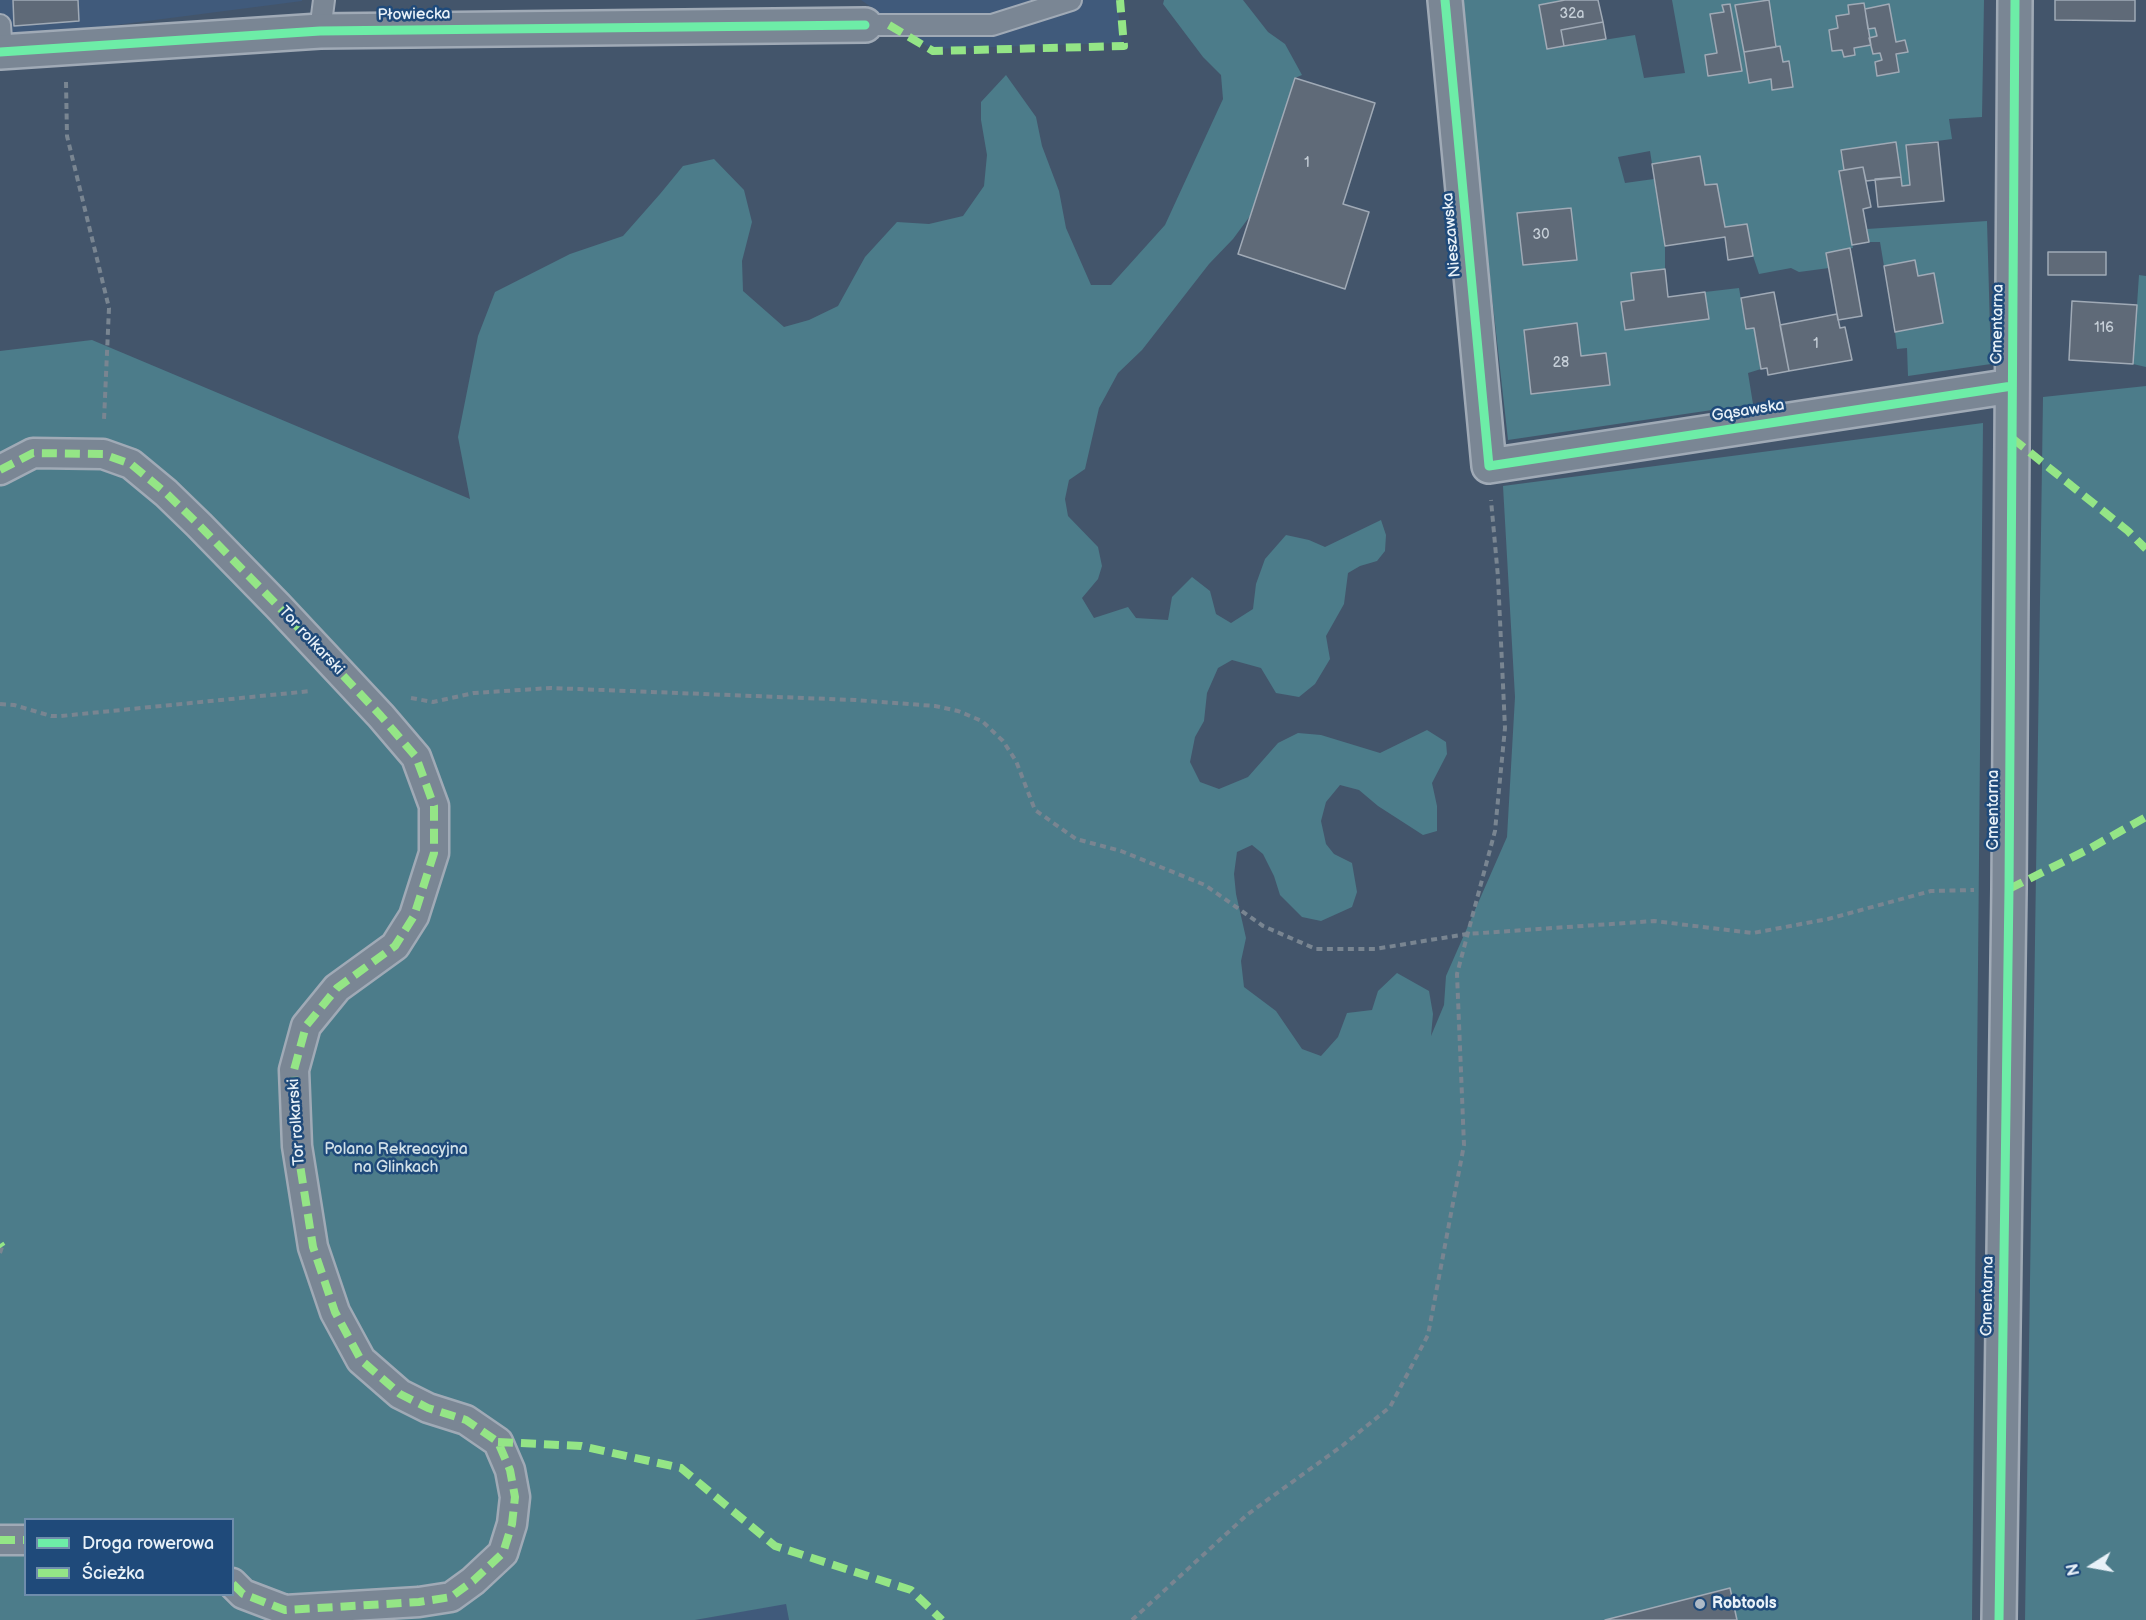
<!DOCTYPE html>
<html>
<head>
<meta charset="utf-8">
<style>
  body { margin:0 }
  #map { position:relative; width:2146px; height:1620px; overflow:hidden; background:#43556b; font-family:"Balsamiq Sans",sans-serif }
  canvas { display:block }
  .legend { position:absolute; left:24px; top:1518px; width:210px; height:78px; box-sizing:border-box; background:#1f4a7a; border:2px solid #6f8dac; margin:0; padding:8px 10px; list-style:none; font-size:18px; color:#e8f1f8 }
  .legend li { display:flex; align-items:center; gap:12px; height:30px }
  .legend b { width:30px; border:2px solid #6f8dac }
  .north { position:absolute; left:2062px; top:1536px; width:60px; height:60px; -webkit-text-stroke:4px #1f4a7a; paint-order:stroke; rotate:259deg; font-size:16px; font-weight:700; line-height:24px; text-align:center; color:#e8f1f8 }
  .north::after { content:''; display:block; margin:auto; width:21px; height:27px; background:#e8f1f8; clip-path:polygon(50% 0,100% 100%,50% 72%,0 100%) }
</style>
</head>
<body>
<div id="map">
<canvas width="2146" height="1620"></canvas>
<ul class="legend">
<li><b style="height:8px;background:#6deda7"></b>Droga rowerowa</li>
<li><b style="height:8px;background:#94e586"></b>Ścieżka</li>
</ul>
<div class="north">N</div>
</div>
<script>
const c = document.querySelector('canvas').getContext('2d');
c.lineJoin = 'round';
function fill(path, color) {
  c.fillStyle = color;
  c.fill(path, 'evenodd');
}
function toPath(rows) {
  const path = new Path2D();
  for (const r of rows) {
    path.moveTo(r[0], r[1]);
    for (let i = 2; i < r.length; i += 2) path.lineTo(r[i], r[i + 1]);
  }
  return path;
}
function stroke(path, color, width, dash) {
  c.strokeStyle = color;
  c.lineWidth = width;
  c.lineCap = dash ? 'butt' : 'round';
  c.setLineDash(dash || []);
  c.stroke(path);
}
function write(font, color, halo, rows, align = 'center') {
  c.font = font + ' "Balsamiq Sans",sans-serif';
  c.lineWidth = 5;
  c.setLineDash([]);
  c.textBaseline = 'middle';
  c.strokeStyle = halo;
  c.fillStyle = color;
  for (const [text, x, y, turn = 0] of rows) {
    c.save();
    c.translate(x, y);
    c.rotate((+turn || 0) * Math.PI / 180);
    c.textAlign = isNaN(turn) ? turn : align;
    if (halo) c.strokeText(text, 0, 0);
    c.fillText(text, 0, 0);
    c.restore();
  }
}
fill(toPath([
  [0,0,302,0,302,1,0,40],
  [861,0,1117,0,1122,43,931,49],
  [786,1603,789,1620,695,1620]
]), '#405a7b');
fill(toPath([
  [1164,0,1243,0,1268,32,1285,44,1302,75,1295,78,1250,216,1233,239,1209,264,1142,350,1118,373,1099,408,1085,469,1069,480,1065,499,1068,516,1098,547,1102,566,1098,579,1082,598,1094,618,1128,607,1136,618,1168,620,1172,597,1192,577,1210,591,1216,614,1231,623,1253,609,1256,584,1265,559,1286,535,1309,540,1325,547,1381,520,1386,535,1385,551,1377,561,1360,566,1348,573,1344,604,1326,636,1330,659,1315,684,1299,697,1276,693,1261,668,1232,660,1218,668,1207,693,1204,721,1195,737,1190,762,1200,782,1219,789,1248,777,1278,743,1298,733,1321,735,1380,753,1427,730,1446,742,1447,754,1432,783,1437,806,1437,831,1423,835,1378,806,1359,790,1340,785,1326,802,1321,821,1326,844,1334,854,1352,863,1357,892,1352,907,1321,921,1302,917,1280,895,1274,876,1263,854,1252,845,1237,852,1234,874,1236,894,1246,938,1241,961,1244,987,1276,1011,1302,1049,1321,1056,1338,1037,1347,1013,1372,1010,1378,991,1397,973,1429,991,1433,1014,1431,1036,1444,1005,1446,976,1507,837,1515,697,1503,486,1983,423,1972,1620,789,1620,786,1604,695,1620,0,1620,0,351,92,340,470,499,458,437,478,336,495,292,570,254,623,236,660,194,683,166,714,159,744,190,752,222,742,261,743,291,784,327,809,320,838,306,865,257,897,222,929,224,963,216,984,186,987,155,981,120,981,102,1006,75,1036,117,1042,146,1059,191,1066,228,1091,285,1111,285,1165,225,1223,99,1221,75,1203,57,1163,4],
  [26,1520,232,1520,232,1594,26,1594],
  [1459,0,1565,0,1539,5,1547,49,1635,35,1644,78,1685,73,1672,0,1984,0,1982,117,1949,119,1952,139,1907,145,1910,185,1902,186,1896,142,1842,150,1844,170,1839,171,1853,248,1827,253,1829,268,1799,272,1791,268,1759,274,1753,256,1747,224,1725,227,1717,184,1705,185,1700,156,1652,164,1650,151,1618,157,1625,183,1654,179,1665,246,1665,269,1631,273,1634,300,1709,318,1705,292,1739,288,1746,329,1754,328,1761,369,1748,373,1753,404,1508,440],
  [1987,221,1991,364,1908,376,1907,348,1897,349,1895,332,1933,273,1918,276,1915,260,1884,266,1880,242,1869,242,1867,229],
  [2139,275,2146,276,2146,367,2133,364],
  [2146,386,2146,1620,2025,1620,2043,397]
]), '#4c7c8a');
const building = toPath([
  [13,0,78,0,79,21,14,26,13,0],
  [1565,0,1598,0,1603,22,1561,30,1564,46,1547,49,1539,5,1565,0],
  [1769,0,1776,47,1744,52,1735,5,1769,0],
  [2055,0,2135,0,2135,21,2055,20,2055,0],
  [1864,3,1871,45,1854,48,1855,55,1844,57,1842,50,1832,51,1829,30,1838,28,1836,16,1849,14,1848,5,1864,3],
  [1730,4,1742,71,1708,76,1705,55,1717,53,1710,14,1724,12,1722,5,1730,4],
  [1889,4,1896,42,1905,40,1908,52,1896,54,1899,72,1877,76,1875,62,1882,60,1880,53,1873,54,1869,38,1877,36,1875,28,1868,29,1865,9,1889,4],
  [1603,22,1606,39,1564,46,1561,30,1603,22],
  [1780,46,1783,62,1789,61,1793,87,1772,90,1771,79,1749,83,1744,52,1780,46],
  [1295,78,1375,103,1343,204,1369,212,1345,289,1238,254,1295,78],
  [1896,142,1901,177,1866,181,1863,167,1844,170,1841,150,1896,142],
  [1938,142,1944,201,1878,207,1875,179,1901,177,1902,186,1910,185,1906,145,1938,142],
  [1700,156,1705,185,1717,184,1725,227,1747,224,1753,256,1728,260,1725,237,1665,246,1652,164,1700,156],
  [1863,167,1871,207,1863,209,1869,242,1852,245,1839,171,1863,167],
  [1571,208,1577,260,1523,265,1517,213,1571,208],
  [1850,248,1862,316,1838,320,1826,253,1850,248],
  [2048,252,2106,252,2106,275,2048,275,2048,252],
  [1915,260,1918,276,1934,273,1943,323,1895,332,1884,266,1915,260],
  [1665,269,1668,297,1705,292,1709,319,1625,330,1621,302,1634,300,1631,273,1665,269],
  [1774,292,1789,371,1768,375,1767,368,1761,369,1754,328,1746,329,1741,298,1774,292],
  [2072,301,2137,305,2133,364,2069,360,2072,301],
  [1837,314,1840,328,1845,327,1852,360,1789,371,1780,325,1837,314],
  [1577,323,1581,356,1606,353,1610,385,1531,394,1524,330,1577,323],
  [1730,1588,1737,1620,1605,1620,1730,1588]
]);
fill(building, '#5f6a78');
stroke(building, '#a0aab6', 1.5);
const service = toPath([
  [0,25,2,52],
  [865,25,992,25,1071,0],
  [320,31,324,0]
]);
const pedestrian = toPath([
  [0,470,33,453,103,454,131,464,166,493,199,525,278,606,381,716,416,757,434,806,434,853,414,916,395,946,337,988,306,1026,294,1070,297,1146,313,1247,335,1312,361,1360,400,1394,428,1408,466,1420,498,1442,510,1470,515,1497,512,1524,503,1553,473,1581,451,1597,419,1602,285,1610,243,1594,232,1583],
  [0,1540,26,1540]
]);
const minor = toPath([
  [1445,0,1489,466,2012,386],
  [0,52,320,31,865,25],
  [1999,1620,2009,889,2015,0]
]);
stroke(service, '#a0aab6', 24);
stroke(pedestrian, '#a0aab6', 33);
stroke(minor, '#a0aab6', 38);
stroke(toPath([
  [66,82,67,136,109,308,104,420],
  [411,698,433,702,474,693,551,688,855,700,935,706,958,711,982,721,1003,741,1016,761,1035,810,1076,839,1121,851,1205,885,1263,926,1316,949,1375,949,1467,934,1654,921,1753,933,1828,919,1931,891,1974,890],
  [0,704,14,705,51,716,61,716,311,691],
  [0,1253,2,1247],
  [1132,1620,1248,1514,1342,1446,1390,1407,1428,1335,1464,1145,1457,974,1495,831,1505,728,1498,577,1491,500]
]), '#798591', 4, [6, 4.5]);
stroke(service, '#7a8694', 20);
stroke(pedestrian, '#7a8694', 28);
stroke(minor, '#7a8694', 33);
stroke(toPath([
  [889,25,933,51,1124,46,1120,0],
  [2012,438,2128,531,2146,549],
  [0,470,33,453,103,454,131,464,166,493,199,525,278,606,381,716,416,757,434,806,434,853,414,916,395,946,337,988,306,1026,294,1070,297,1146,313,1247,335,1312,361,1360,400,1394,428,1408,466,1420,498,1442,510,1470,515,1497,512,1524,503,1553,473,1581,451,1597,419,1602,285,1610,243,1594,232,1583],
  [2009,889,2087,850,2146,817],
  [0,1244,2,1247],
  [498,1442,581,1446,681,1468,775,1546,911,1590,942,1620],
  [0,1540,26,1540]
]), '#94e586', 8, [15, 8]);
stroke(toPath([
  [1445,0,1489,466,2012,386],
  [0,52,320,31,865,25],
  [1999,1620,2009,889,2015,0]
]), '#6deda7', 9);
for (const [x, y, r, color] of [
  [1700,1604,6,"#aebac7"]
]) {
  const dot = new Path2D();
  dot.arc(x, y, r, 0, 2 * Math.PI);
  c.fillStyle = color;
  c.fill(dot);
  stroke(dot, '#1f4a7a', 2);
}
write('14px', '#c6cfd8', null, [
  ["32a",1572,14],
  ["1",1307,163],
  ["30",1541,235],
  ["116",2104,328],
  ["1",1816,344],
  ["28",1561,363]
]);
write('16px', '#e8f1f8', '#1f4a7a', [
  ["Płowiecka",414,15,-1],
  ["Nieszawska",1452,235,-95],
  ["Cmentarna",1998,324,-89],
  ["Gąsawska",1748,411,-9],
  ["Tor rolkarski",311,641,47],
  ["Cmentarna",1994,810,-90],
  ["Tor rolkarski",297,1122,-94],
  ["Cmentarna",1988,1296,-89]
]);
write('16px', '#d1e0e8', '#1f4a7a', [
  ["Polana Rekreacyjna",396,1150],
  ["na Glinkach",396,1168]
]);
write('bold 16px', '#e8f1f8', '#1f4a7a', [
  ["Robtools",1712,1604]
], 'left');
</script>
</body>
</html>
